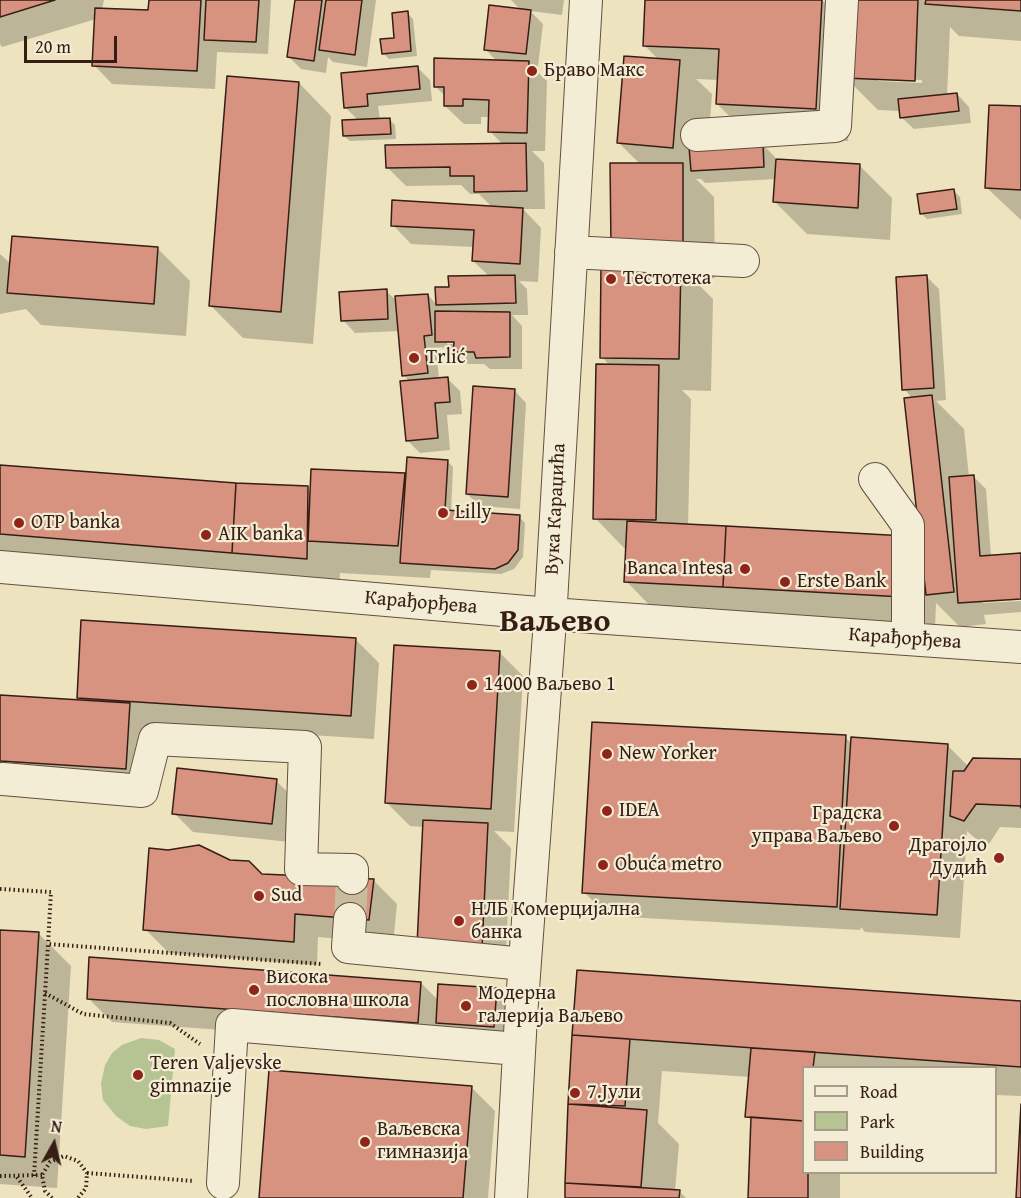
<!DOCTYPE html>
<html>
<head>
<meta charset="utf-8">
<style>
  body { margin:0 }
  #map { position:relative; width:1021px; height:1198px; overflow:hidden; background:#ede3bf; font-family:"Gentium Book Plus",serif }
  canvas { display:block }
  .legend { position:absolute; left:802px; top:1066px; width:195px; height:108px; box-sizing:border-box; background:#f3edd5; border:2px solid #a79a88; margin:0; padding:8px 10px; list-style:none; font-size:18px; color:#361e15 }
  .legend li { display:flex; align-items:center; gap:12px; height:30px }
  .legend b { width:30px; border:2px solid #a79a88 }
  .north { position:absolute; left:24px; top:1114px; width:60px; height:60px; -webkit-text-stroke:4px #f3edd5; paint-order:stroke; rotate:8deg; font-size:16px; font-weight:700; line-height:24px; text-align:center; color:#361e15 }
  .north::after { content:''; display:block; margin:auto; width:21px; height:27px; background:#361e15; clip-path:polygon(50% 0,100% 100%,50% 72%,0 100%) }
  .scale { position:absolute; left:24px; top:36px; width:93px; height:27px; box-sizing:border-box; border:3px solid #361e15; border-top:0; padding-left:8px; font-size:18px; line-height:21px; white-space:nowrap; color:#361e15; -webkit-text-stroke:4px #f3edd5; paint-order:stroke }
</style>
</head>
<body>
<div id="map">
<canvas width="1021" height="1198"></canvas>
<ul class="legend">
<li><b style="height:8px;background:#f3edd5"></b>Road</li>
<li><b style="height:16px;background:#b6c494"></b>Park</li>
<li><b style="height:16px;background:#d79280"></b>Building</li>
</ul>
<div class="north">N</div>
<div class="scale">20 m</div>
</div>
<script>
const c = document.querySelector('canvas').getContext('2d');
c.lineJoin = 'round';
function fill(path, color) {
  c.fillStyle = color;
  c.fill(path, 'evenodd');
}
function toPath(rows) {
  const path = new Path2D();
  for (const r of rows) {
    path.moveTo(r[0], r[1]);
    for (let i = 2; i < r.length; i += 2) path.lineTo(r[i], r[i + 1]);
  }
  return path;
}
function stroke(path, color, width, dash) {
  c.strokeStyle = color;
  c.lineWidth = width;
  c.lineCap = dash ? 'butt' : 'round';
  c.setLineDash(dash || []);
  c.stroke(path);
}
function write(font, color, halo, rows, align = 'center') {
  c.font = font + ' "Gentium Book Plus",serif';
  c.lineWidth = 4.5;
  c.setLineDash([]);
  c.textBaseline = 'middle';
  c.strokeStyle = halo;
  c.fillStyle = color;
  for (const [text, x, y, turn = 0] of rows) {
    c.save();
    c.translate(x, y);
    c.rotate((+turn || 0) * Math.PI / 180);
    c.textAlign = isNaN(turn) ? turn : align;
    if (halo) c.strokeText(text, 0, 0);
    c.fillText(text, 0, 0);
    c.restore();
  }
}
fill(toPath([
  [141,1038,159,1040,175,1049,168,1126,146,1129,130,1126,116,1116,103,1100,101,1084,105,1065,112,1053,122,1045]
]), '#b6c494');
fill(toPath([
  [0,0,104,0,102,9,149,11,150,0,271,0,268,54,217,52,215,89,112,84,94,65,96,19,2,47,0,44],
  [297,0,376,0,367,67,333,62,328,57,326,73,301,69,289,57],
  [511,0,564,0,562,15,530,11,543,24,538,66,531,66,547,81,545,151,532,151,544,163,545,209,523,209,541,228,538,282,519,281,527,289,528,315,512,315,522,326,522,369,490,369,484,364,468,364,458,354,449,354,442,347,436,348,439,379,447,378,460,391,462,414,447,415,450,450,420,453,407,440,410,382,404,375,400,331,355,333,343,320,386,291,397,301,428,295,437,305,450,288,490,277,473,261,474,247,411,244,393,225,492,207,479,194,470,194,461,185,406,186,387,167,503,145,490,131,490,117,481,117,481,124,464,124,445,106,445,96,435,86,498,62,486,50,521,10],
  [447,341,461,341,461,344,447,344],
  [647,0,822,0,848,26,849,0,1021,0,1021,41,959,36,950,27,947,95,957,94,969,107,971,123,914,129,901,117,901,111,878,110,851,83,848,141,750,136,717,104,719,80,696,79,712,94,708,147,762,144,775,157,775,160,860,166,892,198,890,240,807,234,775,202,776,179,705,183,701,179,696,179,714,197,715,278,692,278,713,299,711,391,682,390,691,399,688,526,923,556,913,399,904,389,927,277,939,289,946,400,936,401,964,429,969,477,974,477,986,489,991,556,1021,554,1021,598,983,600,983,603,1021,601,1021,612,984,615,986,624,960,627,936,603,935,629,658,614,626,581,627,551,595,518,610,366,602,357,641,165,619,143,659,60,644,45],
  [878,78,922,80,922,83,878,81],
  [407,13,413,19,417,56,389,59,383,53,396,39],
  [417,67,430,80,432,101,378,106,380,120,389,119,395,125,396,139,350,141,344,136,359,121,345,107,342,74],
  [299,83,331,116,313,344,243,338,210,305],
  [1021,108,1021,220,987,188],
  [954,191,960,197,962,214,927,219,921,213],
  [158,249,190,281,186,336,41,325,26,309,0,314,0,254,11,264],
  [514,390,526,403,520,509,480,506,467,494],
  [447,461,453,467,451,512,519,517,525,523,523,557,514,569,501,574,431,570,430,578,340,573,339,590,0,561,0,466,307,488,312,493,405,474,407,477],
  [355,639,379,663,374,739,149,725,149,793,0,783,0,696,82,702,78,697],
  [499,652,523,676,514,832,494,831,511,848,505,972,442,969,424,827,410,826,386,802],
  [845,737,852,744,947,745,969,767,1021,761,1021,828,1000,827,989,844,976,839,967,831,960,938,865,932,861,927,860,930,608,916,584,892],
  [276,781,295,799,290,842,193,832,174,813],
  [262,876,373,880,397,904,393,944,318,937,317,965,169,953,145,929],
  [0,931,39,934,71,966,57,1188,0,1184],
  [578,971,1021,1003,1021,1096,996,1095,996,1068,804,1068,804,1172,840,1172,840,1198,750,1198,753,1122,747,1116,750,1077,662,1071,658,1123,679,1144,675,1191,679,1191,686,1198,566,1198],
  [421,983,439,1001,496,990,508,1002,506,1039,442,1046,112,1022,88,998],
  [471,1087,495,1111,488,1198,260,1198]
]), '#0003');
const building = toPath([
  [0,0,55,0,0,17,0,0],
  [149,0,201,0,197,71,92,66,95,8,148,10,149,0],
  [206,0,259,0,256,42,204,40,206,0],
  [295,0,322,0,314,61,287,57,295,0],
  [326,0,362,0,355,55,319,50,326,0],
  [645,0,822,0,816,109,716,104,719,49,643,46,645,0],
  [848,0,918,0,915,81,844,78,848,0],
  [926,0,1021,0,1021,11,925,4,926,0],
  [489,5,531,10,526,54,484,50,489,5],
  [408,11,411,51,382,54,380,39,394,38,392,13,408,11],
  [624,56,680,60,673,148,617,143,624,56],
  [434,58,529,61,527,133,488,132,489,100,463,99,463,106,444,106,444,87,434,87,434,58],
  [418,66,420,89,367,94,368,106,344,108,341,73,418,66],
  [227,76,299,82,281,312,209,306,227,76],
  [957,93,959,111,900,118,898,99,957,93],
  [989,105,1021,106,1021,190,985,188,989,105],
  [390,118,391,134,343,136,342,120,390,118],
  [526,143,527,191,474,192,474,176,450,176,450,167,386,168,385,145,526,143],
  [763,143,764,167,691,171,689,147,763,143],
  [776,159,860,164,858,208,773,202,776,159],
  [610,163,683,163,683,246,611,246,610,163],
  [954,189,957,209,920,214,917,194,954,189],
  [392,200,523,208,520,264,472,261,474,230,391,226,392,200],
  [12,236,158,247,154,304,7,293,12,236],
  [601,264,681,265,679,359,600,358,601,264],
  [515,275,516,303,436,305,435,287,449,287,448,276,515,275],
  [927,275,934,388,902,390,896,277,927,275],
  [387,289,388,319,341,321,339,292,387,289],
  [428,294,432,335,424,336,428,373,402,376,395,296,428,294],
  [435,311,510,312,510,357,476,358,474,352,453,352,454,342,435,342,435,311],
  [596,364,659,365,656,520,593,519,596,364],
  [448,377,450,402,435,403,438,438,406,441,400,381,448,377],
  [473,386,515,389,508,497,466,494,473,386],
  [932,395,954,592,926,595,904,398,932,395],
  [407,457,448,460,445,510,520,515,518,550,508,563,495,569,400,563,407,457],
  [0,465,236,483,232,553,0,534,0,465],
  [311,469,405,473,398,546,308,541,311,469],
  [974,475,980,556,1021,553,1021,599,958,603,949,477,974,475],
  [236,483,308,486,307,559,232,553,236,483],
  [627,521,726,526,723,587,624,582,627,521],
  [726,526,906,536,903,597,723,587,726,526],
  [81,620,356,638,351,716,77,698,81,620],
  [394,645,500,651,491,809,385,803,394,645],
  [0,695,130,703,126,769,0,761,0,695],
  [592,722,846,735,837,907,582,893,592,722],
  [851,737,948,744,937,915,840,909,851,737],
  [973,758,1021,759,1021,808,1020,806,976,804,964,821,950,816,953,771,964,771,973,758],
  [177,768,277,779,272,824,172,814,177,768],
  [423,820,488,823,482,949,417,945,423,820],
  [199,845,230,860,249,861,262,874,374,879,369,920,295,914,294,942,143,930,149,848,168,850,199,845],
  [0,930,39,932,25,1157,0,1155,0,930],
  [89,957,421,982,418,1023,87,999,89,957],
  [577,970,1021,1001,1021,1067,572,1035,577,970],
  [438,984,497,988,494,1027,436,1023,438,984],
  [572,1035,630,1039,625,1106,568,1104,572,1035],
  [751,1048,815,1052,813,1068,804,1068,804,1121,745,1117,751,1048],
  [269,1070,472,1086,463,1198,259,1198,269,1070],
  [568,1104,647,1110,641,1187,565,1183,568,1104],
  [1021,1104,1021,1198,1016,1198,1021,1104],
  [751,1117,804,1121,804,1172,808,1172,808,1198,748,1198,751,1117],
  [565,1183,680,1190,679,1198,565,1198,565,1183]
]);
fill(building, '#d79280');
stroke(building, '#361e15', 1.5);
stroke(toPath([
  [350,919,352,878]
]), '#c8bc9d', 32, [32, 16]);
const minor = toPath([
  [697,135,835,126,842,0],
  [571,252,743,261],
  [875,479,908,525,908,639],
  [0,567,550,614,1021,647],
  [3,779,142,791,155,739,305,747,301,869,352,870,352,878],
  [350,919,348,947,524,964],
  [223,1183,232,1025,518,1049],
  [511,1198,521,1016,550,620,586,0]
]);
stroke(minor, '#644f40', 34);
stroke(toPath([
  [0,889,51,892,48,944],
  [45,993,83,1014,170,1023,200,1044],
  [87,1173,194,1181],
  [0,1176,42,1175],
  [34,1176,48,944,321,964],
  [17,1177,32,1198],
  [52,1198,45,1191,42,1175,50,1162,64,1156,78,1161,87,1173,86,1188,78,1198]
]), '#361e15', 4, [1.5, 3]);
stroke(minor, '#f3edd5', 32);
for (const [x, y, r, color] of [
  [532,71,6,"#8f2418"],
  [611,279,6,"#8f2418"],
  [414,358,6,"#8f2418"],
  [443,513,6,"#8f2418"],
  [19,523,6,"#8f2418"],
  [206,535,6,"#8f2418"],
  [745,569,6,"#8f2418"],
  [785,582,6,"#8f2418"],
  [472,685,6,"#8f2418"],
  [607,754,6,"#8f2418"],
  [607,811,6,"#8f2418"],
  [894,826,6,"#8f2418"],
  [999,858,6,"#8f2418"],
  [603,865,6,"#8f2418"],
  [259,896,6,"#8f2418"],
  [459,921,6,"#8f2418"],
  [254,990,6,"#8f2418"],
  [466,1006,6,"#8f2418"],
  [138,1075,6,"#8f2418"],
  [575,1093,6,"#8f2418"],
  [365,1142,6,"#8f2418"]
]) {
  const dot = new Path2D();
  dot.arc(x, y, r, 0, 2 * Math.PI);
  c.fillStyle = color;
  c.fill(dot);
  stroke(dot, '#f3edd5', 2);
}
write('20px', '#361e15', '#f3edd5', [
  ["Браво Макс",544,71],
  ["Тестотека",623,279],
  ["Trlić",426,358],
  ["Lilly",455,513],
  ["OTP banka",31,523],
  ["AIK banka",218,535],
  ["Banca Intesa",733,569,"right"],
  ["Erste Bank",797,582],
  ["14000 Ваљево 1",484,685],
  ["New Yorker",619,754],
  ["IDEA",619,811],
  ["Градска",882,814,"right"],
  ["управа Ваљево",882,837,"right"],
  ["Драгојло",987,846,"right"],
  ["Дудић",987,869,"right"],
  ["Obuća metro",615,865],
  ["Sud",271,896],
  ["НЛБ Комерцијална",471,910],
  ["банка",471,933],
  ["Висока",266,978],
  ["пословна школа",266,1001],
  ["Модерна",478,994],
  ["галерија Ваљево",478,1017],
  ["Teren Valjevske",150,1064],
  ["gimnazije",150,1087],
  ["7.Јули",587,1093],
  ["Ваљевска",377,1130],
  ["гимназија",377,1153]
], 'left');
write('20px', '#361e15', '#f3edd5', [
  ["Вука Караџића",556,509,-87],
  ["Карађорђева",421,603,5],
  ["Карађорђева",905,639,4]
]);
write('bold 32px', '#361e15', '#f3edd5', [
  ["Ваљево",555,623]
]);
</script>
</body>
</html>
